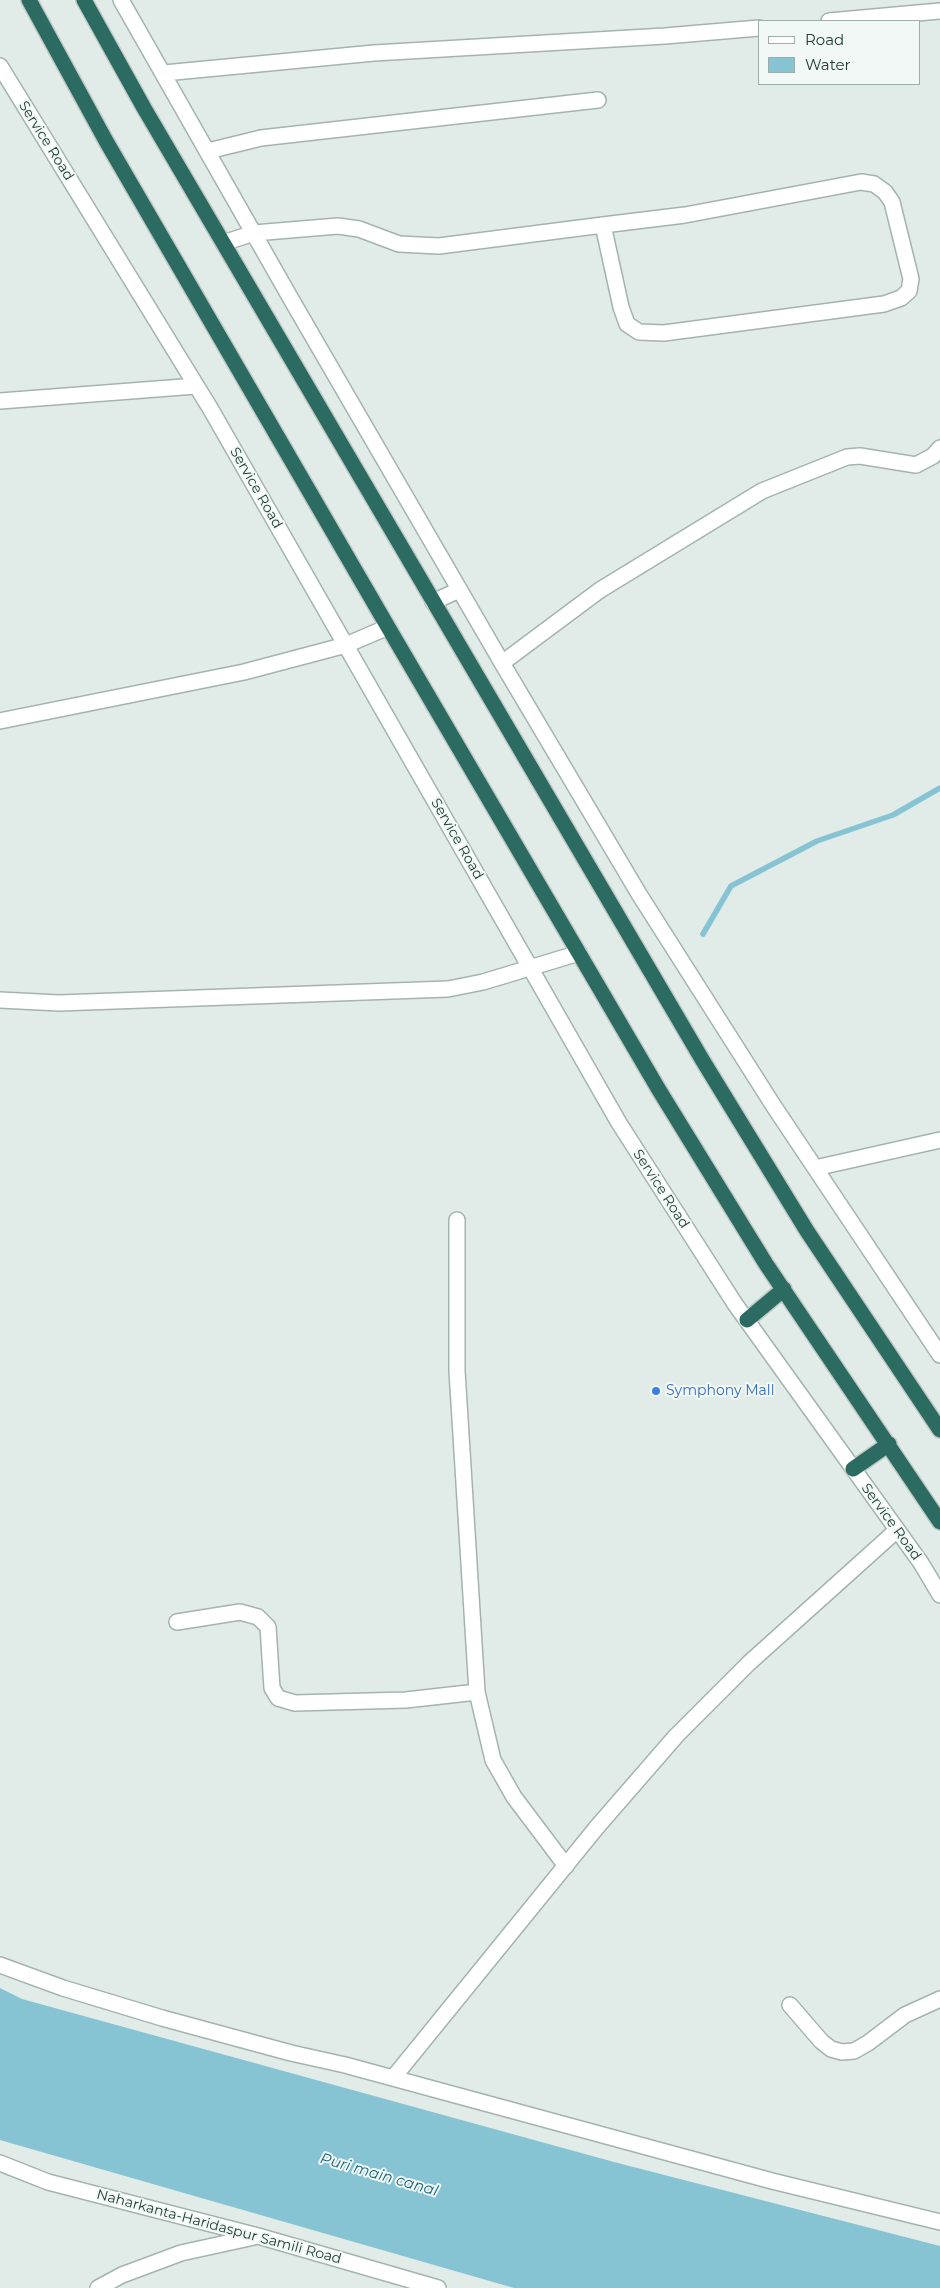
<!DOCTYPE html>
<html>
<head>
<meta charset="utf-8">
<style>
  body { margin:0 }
  #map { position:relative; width:940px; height:2288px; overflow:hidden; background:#e1ece8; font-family:Montserrat,sans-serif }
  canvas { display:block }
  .legend { position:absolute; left:758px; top:20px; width:162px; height:65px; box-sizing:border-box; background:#f1f8f5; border:1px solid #9dada9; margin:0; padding:6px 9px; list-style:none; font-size:15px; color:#203d37 }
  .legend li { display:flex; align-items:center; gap:10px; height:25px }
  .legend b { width:25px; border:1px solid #9dada9 }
</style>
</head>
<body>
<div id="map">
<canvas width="940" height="2288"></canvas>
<ul class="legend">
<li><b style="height:6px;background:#fff"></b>Road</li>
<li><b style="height:14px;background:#86c3d3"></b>Water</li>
</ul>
</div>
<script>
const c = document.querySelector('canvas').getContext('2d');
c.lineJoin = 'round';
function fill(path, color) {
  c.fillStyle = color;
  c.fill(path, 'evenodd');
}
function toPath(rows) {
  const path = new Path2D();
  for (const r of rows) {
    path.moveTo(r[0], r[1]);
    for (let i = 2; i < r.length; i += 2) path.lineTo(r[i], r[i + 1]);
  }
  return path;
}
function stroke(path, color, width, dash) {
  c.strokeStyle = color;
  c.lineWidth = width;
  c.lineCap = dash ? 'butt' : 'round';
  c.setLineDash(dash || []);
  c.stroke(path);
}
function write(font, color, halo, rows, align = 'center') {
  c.font = font + ' Montserrat,sans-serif';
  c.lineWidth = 4;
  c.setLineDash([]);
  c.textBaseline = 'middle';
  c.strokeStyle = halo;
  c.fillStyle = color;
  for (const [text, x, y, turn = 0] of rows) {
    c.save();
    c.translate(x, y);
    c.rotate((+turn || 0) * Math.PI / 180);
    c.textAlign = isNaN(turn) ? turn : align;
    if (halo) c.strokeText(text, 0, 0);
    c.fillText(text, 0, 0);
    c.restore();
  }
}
fill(toPath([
  [0,1988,22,1999,614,2162,940,2246,940,2288,514,2288,0,2140]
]), '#86c3d3');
stroke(toPath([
  [703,934,731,886,817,841,893,815,940,788]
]), '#86c3d3', 5.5);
const minor = toPath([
  [121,0,291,299,502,663,639,894,773,1105,940,1355],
  [829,21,940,11],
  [0,66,210,408,619,1123,735,1304,921,1563,940,1595],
  [164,73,374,53,665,36,759,28],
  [208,151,261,138,598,100],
  [223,243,254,233,338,226,359,229,399,244,439,246,603,225,685,215,861,182,874,184,885,192,892,202,911,279,909,291,901,298,884,304,664,333,639,332,627,324,621,307,603,225],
  [0,401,196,386],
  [433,602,459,590],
  [502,663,600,590,762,491,847,457,860,456,916,465,933,456,940,448],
  [0,721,244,672,346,645,388,627],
  [0,1000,59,1003,448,989,483,982,579,953],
  [815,1168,940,1140],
  [457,1220,457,1371,477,1692,493,1760,514,1797,566,1866],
  [177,1622,240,1612,258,1617,268,1627,272,1688,278,1698,295,1703,406,1700,477,1692],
  [0,1965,63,1988,162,2018,291,2053,345,2065,772,2181,940,2222],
  [790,2005,821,2041,831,2049,842,2052,854,2051,868,2043,905,2015,940,1999],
  [393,2078,597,1827,676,1736,749,1663,897,1530],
  [0,2163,48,2182,258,2236,438,2288],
  [98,2288,122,2275,181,2253,254,2237]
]);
const highway = toPath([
  [29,0,106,141,388,627,659,1090,766,1264,940,1522],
  [84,0,144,108,703,1061,807,1231,940,1430],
  [747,1320,784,1289],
  [853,1469,889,1444]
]);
stroke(minor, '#a3b4af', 18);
stroke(highway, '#c1c9c7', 18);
stroke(minor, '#fff', 15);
stroke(highway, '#2b6b61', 15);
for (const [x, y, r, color] of [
  [656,1391,5,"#3f7fe0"]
]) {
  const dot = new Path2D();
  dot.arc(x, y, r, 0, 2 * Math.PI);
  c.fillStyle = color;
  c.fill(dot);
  stroke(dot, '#f1f8f5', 2);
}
write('14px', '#203d37', '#f1f8f5', [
  ["Service Road",46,141,58],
  ["Service Road",256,488,60],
  ["Service Road",457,839,60],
  ["Service Road",661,1189,57],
  ["Service Road",891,1522,54],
  ["Naharkanta-Haridaspur Samili Road",219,2227,15]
]);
write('14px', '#366cbe', '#f1f8f5', [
  ["Symphony Mall",666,1391]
], 'left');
write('italic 15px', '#18657b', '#f1f8f5', [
  ["Puri main canal",379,2175,16]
]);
</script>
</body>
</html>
